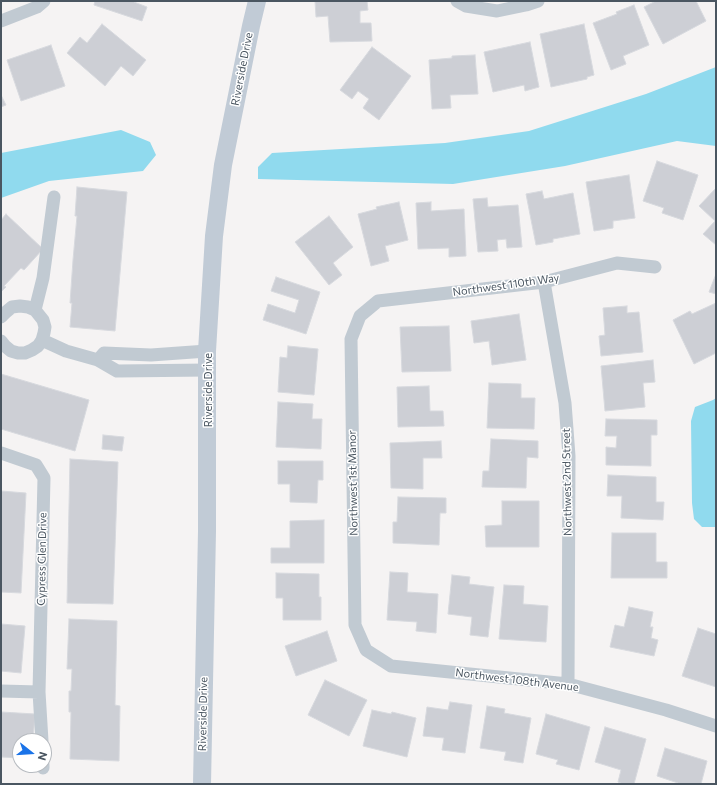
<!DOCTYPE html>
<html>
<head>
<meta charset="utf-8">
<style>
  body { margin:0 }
  #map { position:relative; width:717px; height:785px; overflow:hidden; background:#f5f3f3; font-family:Commissioner,sans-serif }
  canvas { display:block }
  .frame { position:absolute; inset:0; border:2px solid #4a5661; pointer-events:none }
  .north { position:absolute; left:12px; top:733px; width:40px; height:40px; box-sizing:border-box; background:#fff; border:1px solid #b7bbc0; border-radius:50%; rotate:107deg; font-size:11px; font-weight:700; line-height:16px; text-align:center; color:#4a5661 }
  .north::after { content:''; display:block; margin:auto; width:14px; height:18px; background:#1a73e8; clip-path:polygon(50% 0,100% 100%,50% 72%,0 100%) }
</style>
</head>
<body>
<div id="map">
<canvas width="717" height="785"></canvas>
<div class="frame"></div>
<div class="north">N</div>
</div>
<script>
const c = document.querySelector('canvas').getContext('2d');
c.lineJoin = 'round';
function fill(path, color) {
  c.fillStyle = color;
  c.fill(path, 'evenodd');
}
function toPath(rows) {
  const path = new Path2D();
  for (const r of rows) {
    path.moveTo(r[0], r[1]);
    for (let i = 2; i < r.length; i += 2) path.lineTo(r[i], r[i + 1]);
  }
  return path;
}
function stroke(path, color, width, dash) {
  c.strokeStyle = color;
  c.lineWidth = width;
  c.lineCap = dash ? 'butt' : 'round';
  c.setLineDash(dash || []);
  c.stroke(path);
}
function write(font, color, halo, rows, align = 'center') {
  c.font = font + ' Commissioner,sans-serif';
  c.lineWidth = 3;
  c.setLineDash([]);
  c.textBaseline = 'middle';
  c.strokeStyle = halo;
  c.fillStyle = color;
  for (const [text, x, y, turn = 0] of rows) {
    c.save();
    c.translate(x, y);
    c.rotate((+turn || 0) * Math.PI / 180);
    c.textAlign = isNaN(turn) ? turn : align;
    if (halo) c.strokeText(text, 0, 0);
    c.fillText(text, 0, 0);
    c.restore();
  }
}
fill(toPath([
  [716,67,716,146,677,141,565,166,453,184,258,179,258,167,272,153,445,143,529,131,646,94],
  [121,130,150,142,156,155,143,171,49,181,1,198,1,153],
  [716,398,716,527,702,527,694,519,692,503,691,421,695,407,713,400]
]), '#90daee');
const building = toPath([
  [95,1,135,1,134,2,147,7,142,21,94,5,95,1],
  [315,1,367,1,368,10,360,11,360,23,371,23,372,41,330,42,328,16,316,17,315,1],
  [656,1,696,1,706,21,663,44,644,7,656,1],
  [634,5,649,45,623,56,626,64,611,70,593,23,617,14,616,12,634,5],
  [102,24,146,60,133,76,121,66,105,86,67,53,80,37,87,43,102,24],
  [584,24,594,75,587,77,587,79,551,87,540,34,584,24],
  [530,42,539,87,525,91,524,85,493,92,484,52,530,42],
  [51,45,65,86,21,101,7,60,51,45],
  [372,47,411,76,379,120,363,108,369,99,358,91,352,99,340,90,372,47],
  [475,55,478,94,450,95,451,108,432,109,429,60,452,58,452,56,475,55],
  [1,95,6,105,1,107,1,95],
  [657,161,698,175,683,220,662,213,664,208,643,201,657,161],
  [629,175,635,218,613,221,613,228,594,231,586,182,629,175],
  [77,187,127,192,115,331,70,327,72,303,70,303,73,260,77,216,75,216,77,187],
  [716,188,716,245,703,234,715,221,699,206,716,188],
  [542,191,544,199,573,193,580,234,553,239,553,242,536,245,526,194,542,191],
  [487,198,488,207,518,205,522,247,507,248,506,239,497,240,498,251,478,252,473,199,487,198],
  [399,202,408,240,385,246,389,261,371,266,358,214,377,209,376,207,399,202],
  [431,202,431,211,464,209,466,256,449,257,449,248,418,249,416,203,431,202],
  [6,214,43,249,24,270,21,268,4,286,6,287,1,292,1,220,6,214],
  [329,216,353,247,333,263,342,275,329,285,295,242,329,216],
  [716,274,716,294,709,292,716,274],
  [276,277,320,292,306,334,263,320,268,304,295,313,299,300,271,291,276,277],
  [716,303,716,353,694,364,673,320,690,311,692,314,716,303],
  [627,306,627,313,639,312,643,352,601,356,599,336,605,335,603,308,627,306],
  [519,314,526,360,492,365,489,341,474,343,471,321,519,314],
  [449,326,451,371,402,372,400,327,449,326],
  [288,346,318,349,314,395,278,392,280,357,287,358,288,346],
  [653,360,655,382,643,383,645,407,605,411,601,366,653,360],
  [1,374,89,400,75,451,1,429,1,374],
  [489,383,521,384,521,398,535,398,534,429,487,428,489,383],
  [429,386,430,411,443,411,444,426,398,427,397,387,429,386],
  [278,402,313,404,312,419,322,419,321,449,276,447,278,402],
  [606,419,657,420,657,435,651,435,651,466,606,465,606,447,616,448,617,436,605,436,606,419],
  [103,435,124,437,122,451,102,449,103,435],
  [491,439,538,441,538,458,527,457,526,488,482,487,483,471,489,471,491,439],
  [441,441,442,458,423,458,423,489,391,488,390,443,441,441],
  [70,459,118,462,113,604,67,603,70,459],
  [278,461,323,461,323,480,318,480,317,503,290,502,290,484,278,484,278,461],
  [608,475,656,477,656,502,664,502,663,520,621,518,622,496,607,496,608,475],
  [1,491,26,493,21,593,1,592,1,491],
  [398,497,446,498,446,513,440,513,439,545,393,543,393,522,397,522,398,497],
  [502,501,539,501,539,547,486,547,485,526,502,525,502,501],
  [324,520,324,563,271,563,271,548,290,548,290,521,324,520],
  [612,533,656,533,656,562,667,562,667,578,611,578,612,533],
  [390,572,408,573,407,592,438,594,436,633,416,631,417,622,387,620,390,572],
  [276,573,319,574,319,597,321,597,321,620,283,620,283,598,276,598,276,573],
  [452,575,470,577,469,584,494,587,488,637,470,635,472,617,448,614,452,575],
  [504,585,524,586,523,604,548,606,546,642,499,639,504,585],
  [629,607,653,612,650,627,653,627,651,638,658,640,654,656,610,647,615,625,624,627,629,607],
  [69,619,117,621,115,705,120,706,119,761,70,759,71,712,69,712,69,691,71,691,72,669,67,669,69,619],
  [1,624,25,626,21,673,1,671,1,624],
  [698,628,716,634,716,687,682,676,698,628],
  [327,631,337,661,296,676,285,646,327,631],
  [325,680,367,700,349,736,308,715,325,680],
  [450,702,472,705,465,753,442,750,444,738,423,736,427,707,448,710,450,702],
  [487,706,505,709,504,713,531,718,523,763,504,760,506,752,480,748,487,706],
  [372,710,391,714,392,712,416,718,407,757,363,746,372,710],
  [1,712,35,714,33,741,20,741,20,758,1,757,1,712],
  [546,714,590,727,579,770,556,764,558,760,536,754,546,714],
  [605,727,646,739,634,784,623,784,618,782,621,770,595,762,605,727],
  [665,748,707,761,701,784,678,784,678,783,657,776,665,748]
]);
fill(building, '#cdcfd5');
stroke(building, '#d7d9de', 1);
stroke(toPath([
  [457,1,466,6,497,11,526,5,538,1],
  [1,21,37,7,44,1],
  [655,267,617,263,544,282,378,301,360,316,351,339,355,625,366,650,391,666,568,684,666,710,716,726],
  [544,282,565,403,569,456,568,684],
  [35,310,43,278,54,197],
  [1,317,6,312,12,307,20,306,28,307,35,310,43,320,45,327,44,333,42,340,38,346,32,350,25,353,18,353,11,351,5,346,1,341],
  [42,340,66,351,98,360,117,371,208,370],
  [98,360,104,353,151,355,207,351],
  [1,453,36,465,44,478,39,692,42,741],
  [1,691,39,692],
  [43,765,43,768]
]), '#c1cad2', 13);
stroke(toPath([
  [202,784,207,531,207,351,214,236,223,165,251,26,257,1]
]), '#c1cbd6', 18);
write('11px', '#4a5661', '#fff', [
  ["Riverside Drive",242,69,-79],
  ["Northwest 110th Way",506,285,-8],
  ["Riverside Drive",208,390,-90],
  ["Northwest 2nd Street",567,482,-91],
  ["Northwest 1st Manor",353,483,-91],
  ["Cypress Glen Drive",42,559,-89],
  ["Northwest 108th Avenue",517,680,7],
  ["Riverside Drive",203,714,-89]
]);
</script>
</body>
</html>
